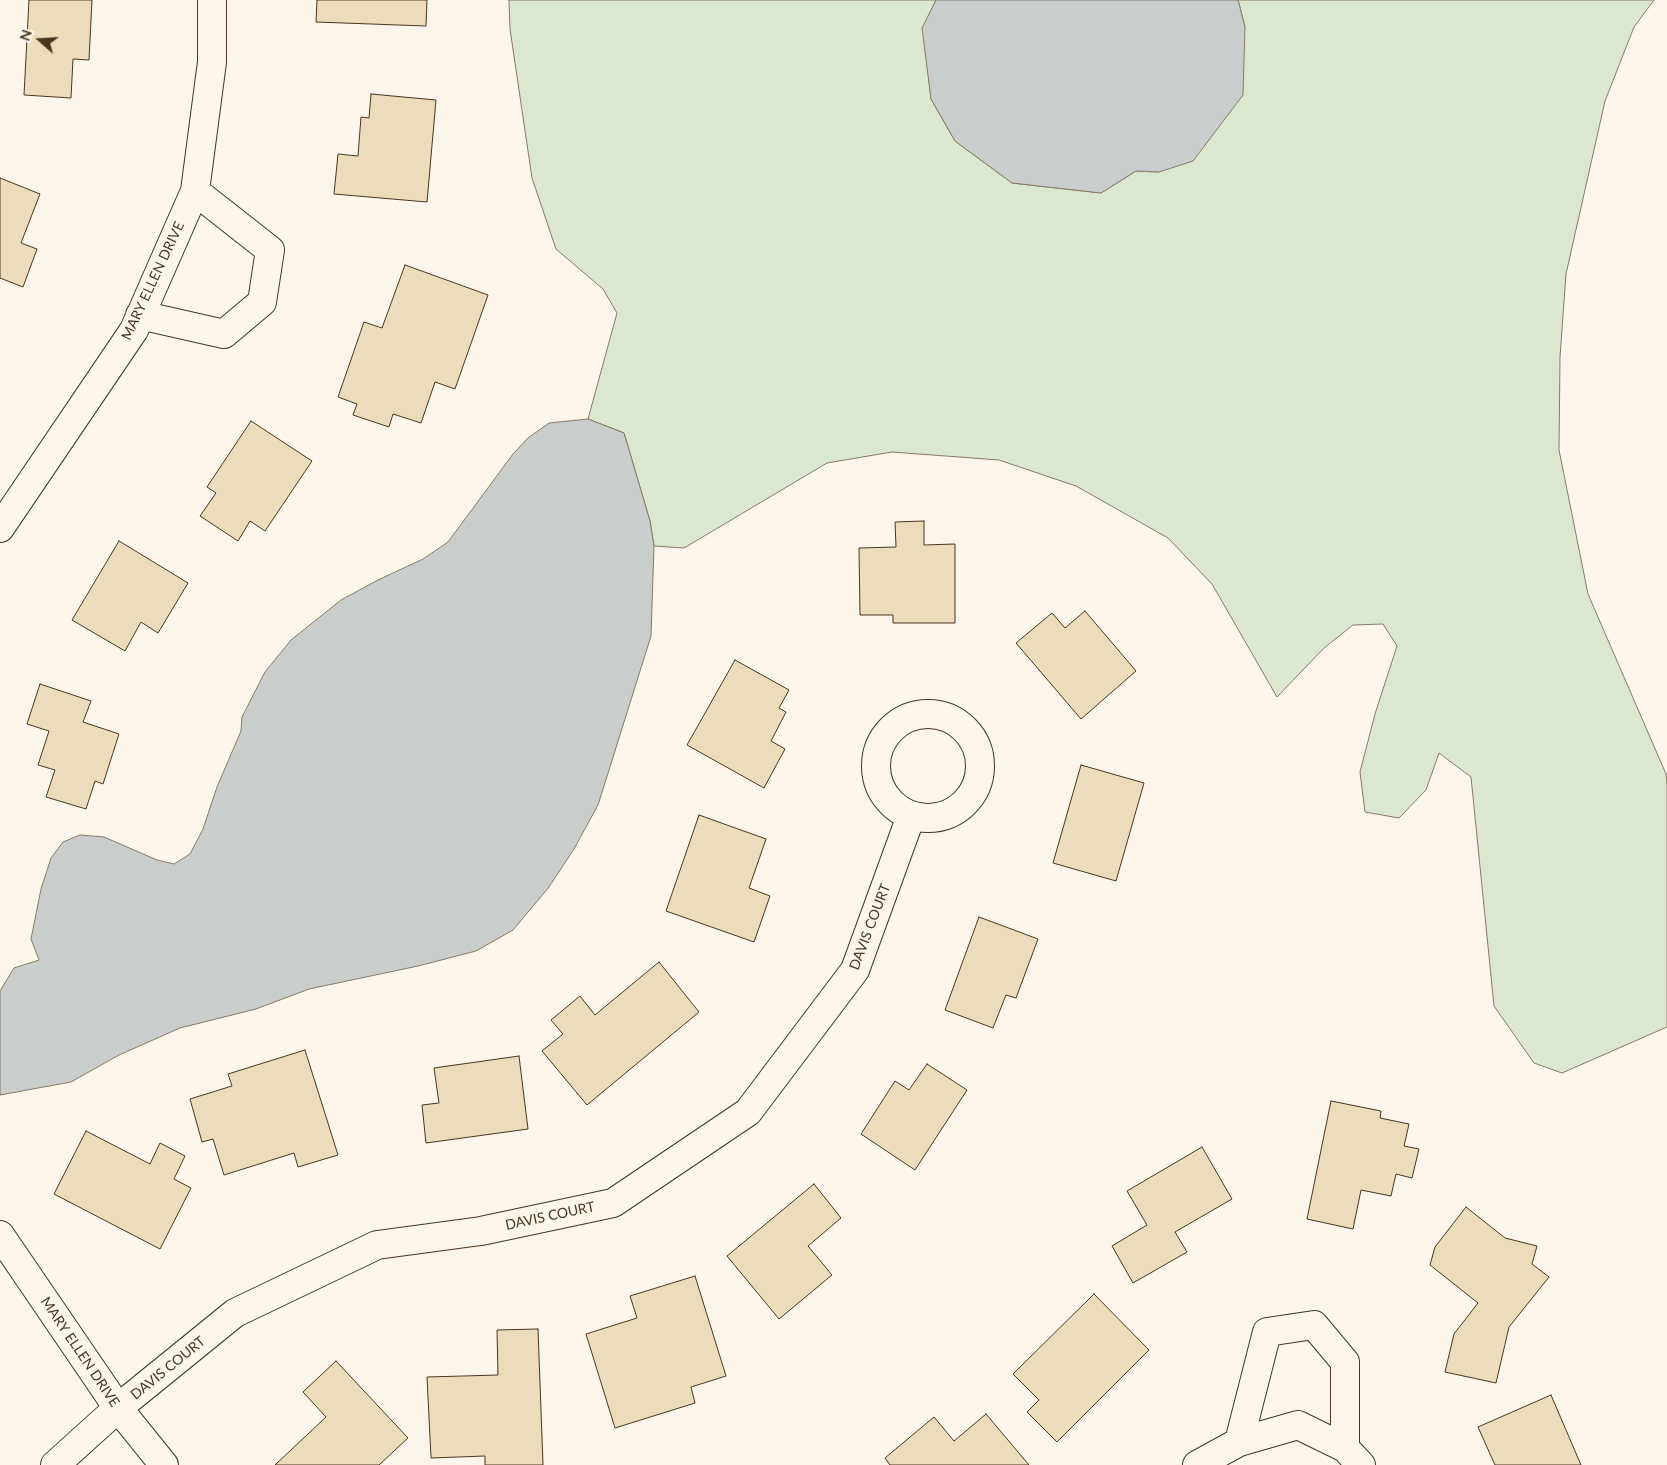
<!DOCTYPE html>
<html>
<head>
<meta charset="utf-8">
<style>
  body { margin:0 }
  #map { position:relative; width:1667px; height:1465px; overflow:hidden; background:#fbf6e9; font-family:Lato,sans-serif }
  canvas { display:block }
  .north { position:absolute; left:15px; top:15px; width:50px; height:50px; -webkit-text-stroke:4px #fbf6e9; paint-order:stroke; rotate:289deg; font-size:14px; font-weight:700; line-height:20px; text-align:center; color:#4a3520 }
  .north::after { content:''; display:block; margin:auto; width:18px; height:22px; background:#4a3520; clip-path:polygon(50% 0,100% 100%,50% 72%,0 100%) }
</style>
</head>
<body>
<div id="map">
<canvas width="1667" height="1465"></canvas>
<div class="north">N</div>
</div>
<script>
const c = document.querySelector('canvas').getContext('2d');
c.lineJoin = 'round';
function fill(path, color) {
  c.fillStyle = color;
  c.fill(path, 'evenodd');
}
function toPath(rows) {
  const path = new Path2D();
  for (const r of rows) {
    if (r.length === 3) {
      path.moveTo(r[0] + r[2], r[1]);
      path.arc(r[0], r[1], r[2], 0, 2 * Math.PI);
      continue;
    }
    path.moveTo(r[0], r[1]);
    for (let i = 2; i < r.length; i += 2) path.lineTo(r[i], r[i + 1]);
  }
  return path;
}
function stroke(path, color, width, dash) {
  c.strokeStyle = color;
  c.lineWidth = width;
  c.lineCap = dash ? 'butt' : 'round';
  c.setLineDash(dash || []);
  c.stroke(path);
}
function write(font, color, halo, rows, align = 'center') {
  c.font = font + ' Lato,sans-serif';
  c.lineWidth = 4;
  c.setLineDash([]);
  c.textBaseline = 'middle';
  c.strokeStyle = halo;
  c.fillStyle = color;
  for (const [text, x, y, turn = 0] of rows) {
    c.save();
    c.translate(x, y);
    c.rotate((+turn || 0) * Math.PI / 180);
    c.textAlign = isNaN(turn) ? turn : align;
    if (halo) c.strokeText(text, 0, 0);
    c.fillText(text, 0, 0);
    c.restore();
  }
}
const green = toPath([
  [509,0,936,0,923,28,931,99,955,141,1012,183,1101,193,1136,171,1159,172,1245,27,1238,0,1654,0,1634,27,1605,101,1566,274,1560,357,1559,450,1588,594,1666,774,1667,784,1667,1027,1562,1073,1534,1063,1494,1006,1471,777,1439,753,1426,790,1399,818,1365,812,1360,772,1375,714,1397,646,1383,624,1353,625,1324,648,1277,697,1212,584,1168,538,1076,486,999,460,892,452,827,463,684,548,654,546,650,521,624,433,588,419,617,313,603,289,556,249,532,178,510,29,509,0]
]);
fill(green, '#dce7d0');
stroke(green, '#887966', 1);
const water = toPath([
  [936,0,1238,0,1245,27,1243,95,1193,161,1159,172,1136,171,1101,193,1012,183,955,141,931,99,922,28,936,0],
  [588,419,624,433,650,521,654,546,651,636,598,805,574,849,549,887,513,930,476,951,418,966,309,989,256,1009,180,1028,119,1055,71,1082,0,1095,0,991,14,968,39,960,31,939,41,889,51,858,63,842,80,835,104,837,157,860,174,864,190,854,203,829,217,787,241,731,242,717,265,672,291,640,341,600,378,580,423,559,448,542,513,454,528,438,549,423,588,419]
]);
fill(water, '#c9cecd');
stroke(water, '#887966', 1);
const building = toPath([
  [29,0,92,0,89,60,73,59,71,98,24,95,29,0],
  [317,0,427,0,426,26,316,22,317,0],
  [371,94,436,100,427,202,334,194,338,154,358,156,361,117,369,118,371,94],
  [0,178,40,194,21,243,37,249,23,287,0,278,0,178],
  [405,265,488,295,455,389,435,382,421,423,393,414,389,427,353,415,357,404,338,397,364,322,382,328,405,265],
  [251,421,312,461,265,531,250,521,238,541,200,516,216,493,207,487,251,421],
  [924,521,924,545,955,544,955,623,893,623,893,615,860,615,859,548,896,547,895,522,924,521],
  [119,541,188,583,158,633,141,622,125,651,72,620,119,541],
  [1085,611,1136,671,1081,719,1016,643,1052,613,1065,628,1085,611],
  [735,660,789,690,779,708,786,712,771,741,785,749,764,788,687,745,735,660],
  [40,684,91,701,83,722,119,734,103,784,95,781,86,809,46,797,55,770,38,765,49,731,27,724,40,684],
  [1081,765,1144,783,1116,881,1053,863,1081,765],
  [699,815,766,839,749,888,770,896,754,942,666,911,699,815],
  [979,917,1038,939,1016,998,1006,995,993,1028,945,1010,979,917],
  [659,962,699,1012,587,1105,542,1051,563,1034,551,1020,580,996,595,1015,659,962],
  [305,1050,338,1155,298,1167,294,1153,224,1175,213,1139,202,1142,190,1099,232,1086,228,1074,305,1050],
  [519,1056,528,1129,426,1143,422,1105,439,1103,434,1068,519,1056],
  [927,1064,967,1090,915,1170,861,1134,895,1081,909,1090,927,1064],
  [1331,1101,1381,1111,1380,1118,1409,1124,1404,1146,1419,1149,1412,1178,1396,1174,1391,1196,1361,1190,1353,1229,1307,1219,1331,1101],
  [86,1131,150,1164,160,1143,185,1156,174,1179,191,1188,160,1249,54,1194,86,1131],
  [1202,1147,1232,1199,1175,1232,1187,1252,1133,1283,1112,1246,1147,1225,1127,1191,1202,1147],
  [814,1184,841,1218,808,1246,832,1275,779,1319,727,1256,814,1184],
  [1466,1207,1505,1238,1537,1246,1532,1264,1549,1277,1509,1327,1496,1383,1445,1372,1454,1334,1478,1303,1430,1265,1435,1247,1466,1207],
  [695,1276,726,1376,691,1387,695,1403,615,1428,586,1334,637,1318,630,1296,695,1276],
  [1094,1294,1149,1350,1057,1442,1027,1412,1039,1400,1013,1374,1094,1294],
  [538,1329,543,1465,485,1465,485,1456,431,1458,427,1377,498,1375,497,1330,538,1329],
  [336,1361,408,1438,379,1465,275,1465,326,1417,303,1392,336,1361],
  [1551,1395,1581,1465,1495,1465,1478,1427,1551,1395],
  [986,1414,1029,1465,890,1465,885,1458,934,1417,954,1441,986,1414]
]);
fill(building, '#ecdcbc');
stroke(building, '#4a3520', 1);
const minor = toPath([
  [140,315,224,334,262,302,270,250,195,191],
  [0,528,134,330,195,191,212,62,212,0],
  [928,766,52],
  [0,1235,118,1408,164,1465],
  [1239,1442,1267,1332,1314,1325,1345,1362,1345,1448],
  [55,1465,118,1408,235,1313,377,1245,481,1231,613,1203,748,1112,855,970,911,816],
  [1197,1465,1239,1442,1298,1425,1345,1448,1361,1465]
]);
stroke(minor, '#4a3520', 30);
stroke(minor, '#fbf6e9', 28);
write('14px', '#4a3520', '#fbf6e9', [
  ["MARY ELLEN DRIVE",153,281,-65],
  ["DAVIS COURT",870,927,-69],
  ["DAVIS COURT",550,1216,-12],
  ["MARY ELLEN DRIVE",80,1352,56],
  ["DAVIS COURT",168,1368,-39]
]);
</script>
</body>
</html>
